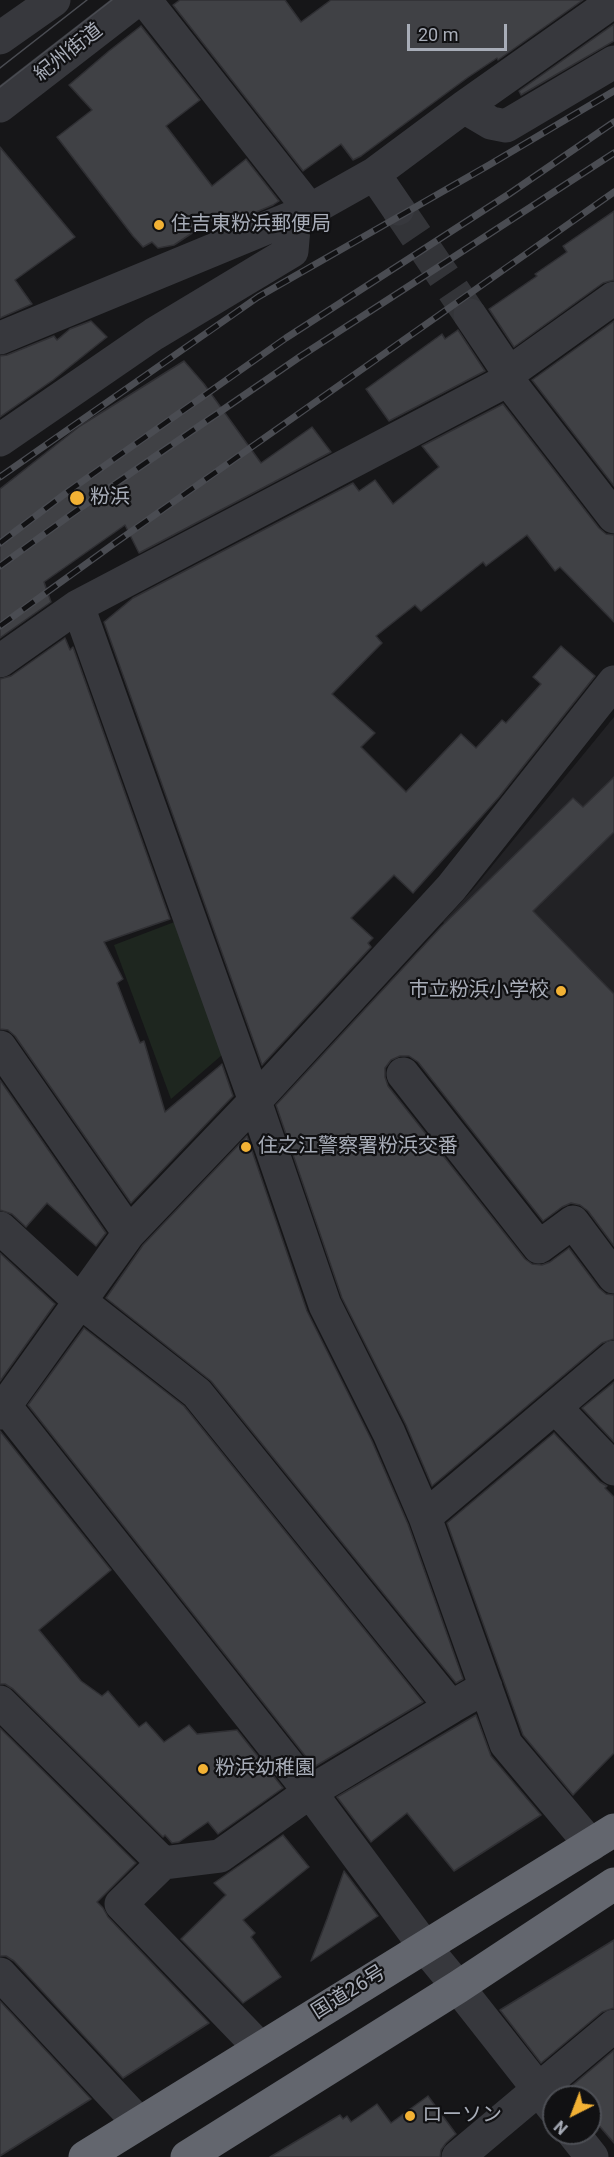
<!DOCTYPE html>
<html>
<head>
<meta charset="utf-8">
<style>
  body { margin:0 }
  #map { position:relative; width:614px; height:2157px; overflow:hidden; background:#161618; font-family:Roboto,sans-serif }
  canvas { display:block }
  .north { position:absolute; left:542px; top:2085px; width:60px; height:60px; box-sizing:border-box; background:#111113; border:2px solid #4d4f55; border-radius:50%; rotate:222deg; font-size:16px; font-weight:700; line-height:24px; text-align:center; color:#a8adb8 }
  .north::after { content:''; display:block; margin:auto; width:21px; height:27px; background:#f2b134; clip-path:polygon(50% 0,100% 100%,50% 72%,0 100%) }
  .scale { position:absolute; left:407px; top:24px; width:100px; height:27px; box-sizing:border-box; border:3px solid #a8adb8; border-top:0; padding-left:8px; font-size:18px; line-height:21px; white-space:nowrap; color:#a8adb8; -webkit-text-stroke:4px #111113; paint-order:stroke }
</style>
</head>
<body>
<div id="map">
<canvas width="614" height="2157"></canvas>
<div class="north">N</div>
<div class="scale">20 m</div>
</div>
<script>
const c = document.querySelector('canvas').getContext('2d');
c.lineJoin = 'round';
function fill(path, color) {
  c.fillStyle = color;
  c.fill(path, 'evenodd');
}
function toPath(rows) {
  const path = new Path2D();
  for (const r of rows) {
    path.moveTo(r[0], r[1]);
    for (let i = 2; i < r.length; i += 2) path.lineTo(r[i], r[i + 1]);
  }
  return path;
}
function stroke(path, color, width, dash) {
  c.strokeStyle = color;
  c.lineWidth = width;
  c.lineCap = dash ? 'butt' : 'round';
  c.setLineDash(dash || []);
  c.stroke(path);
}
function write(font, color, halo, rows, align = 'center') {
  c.font = font + ' Roboto,"Noto Sans JP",sans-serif';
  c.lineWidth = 4.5;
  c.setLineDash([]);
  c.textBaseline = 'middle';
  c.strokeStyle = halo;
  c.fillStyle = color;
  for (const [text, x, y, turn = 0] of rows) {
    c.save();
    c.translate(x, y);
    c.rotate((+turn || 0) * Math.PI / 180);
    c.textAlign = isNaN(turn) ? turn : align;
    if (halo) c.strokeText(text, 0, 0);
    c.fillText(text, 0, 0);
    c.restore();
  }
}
fill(toPath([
  [614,717,614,1187,573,1060,443,922,474,888]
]), '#222225');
fill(toPath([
  [177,921,222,1055,171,1099,114,945]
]), '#1e261f');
const building = toPath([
  [180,0,285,0,301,22,331,0,583,0,498,60,497,58,467,78,361,156,353,160,341,144,303,171,173,5,180,0],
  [614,24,614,41,521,95,519,91,614,24],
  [141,26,200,100,166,126,212,186,246,159,279,201,273,205,218,228,212,220,174,245,158,248,152,242,143,247,133,236,57,137,92,110,69,85,109,51,141,26],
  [0,147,75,237,15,280,32,304,0,318,0,147],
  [614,211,614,280,603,283,514,347,489,309,537,276,535,274,567,252,563,246,614,211],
  [91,321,107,337,53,380,0,417,0,356,7,355,54,336,57,340,70,329,91,321],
  [614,321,614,486,532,380,614,321],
  [458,330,485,371,389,421,366,389,442,334,445,339,458,330],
  [184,361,204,384,261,463,312,427,331,452,139,553,125,525,44,582,51,602,0,638,0,489,80,426,184,361],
  [503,404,599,528,606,534,614,535,614,622,560,567,555,571,527,535,486,566,483,562,421,611,415,605,376,636,382,643,332,694,375,733,361,747,406,792,461,734,476,748,502,720,506,723,541,684,533,677,561,646,595,676,499,797,413,893,394,875,351,918,373,938,368,943,371,947,262,1065,104,622,133,598,353,483,359,491,375,480,393,504,439,467,422,446,503,404],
  [65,638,70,650,73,647,170,919,104,942,123,979,117,983,140,1043,144,1041,165,1112,222,1064,233,1096,131,1203,15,1036,8,1030,0,1029,0,679,11,676,65,638],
  [614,777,614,832,533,911,614,994,614,1246,588,1211,580,1205,571,1203,562,1207,543,1221,418,1062,409,1056,400,1056,391,1060,385,1068,385,1077,388,1086,525,1259,532,1264,542,1265,550,1262,569,1248,599,1288,606,1294,614,1295,614,1339,602,1343,432,1486,406,1425,342,1298,276,1105,441,927,573,798,583,807,614,777],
  [0,1080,106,1233,96,1246,47,1203,26,1227,12,1214,0,1210,0,1080],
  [247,1136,307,1311,372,1441,408,1524,463,1679,456,1683,211,1381,106,1298,143,1245,247,1136],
  [0,1253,55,1304,0,1381,0,1253],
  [84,1328,184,1406,423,1702,314,1767,28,1405,84,1328],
  [614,1382,614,1442,582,1408,614,1382],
  [0,1431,111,1570,39,1630,81,1681,102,1696,108,1691,139,1727,146,1722,164,1742,189,1725,197,1734,237,1730,283,1788,218,1834,208,1822,179,1842,172,1843,165,1835,163,1837,13,1689,5,1684,0,1684,0,1431],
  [554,1433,600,1482,607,1486,605,1488,614,1497,614,1753,573,1795,523,1735,447,1523,554,1433],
  [476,1715,491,1756,541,1815,454,1871,407,1813,371,1842,337,1797,476,1715],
  [0,1728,136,1863,97,1902,103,1908,108,1917,209,2023,123,2078,14,1961,6,1956,0,1956,0,1728],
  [283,1835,309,1867,243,1920,255,1933,251,1937,281,1977,243,2003,181,1939,226,1895,214,1883,283,1835],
  [344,1871,378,1916,311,1961,327,1919,344,1871],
  [614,1940,614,2008,602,2012,541,2063,500,2010,614,1940],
  [0,2001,91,2099,0,2156,0,2001],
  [614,2050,614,2143,590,2115,590,2097,574,2097,568,2089,614,2050],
  [428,2096,456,2134,446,2143,441,2150,440,2157,270,2157,340,2115,343,2119,347,2116,351,2122,377,2104,391,2123,428,2096]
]);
fill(building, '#404145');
stroke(building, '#303034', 1.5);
stroke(toPath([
  [398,209,470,315]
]), '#333438', 33, [33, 16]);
stroke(toPath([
  [145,0,310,210],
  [0,38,54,0],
  [0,106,137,0],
  [464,107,491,123,506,126,614,62],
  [374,174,398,209],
  [614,298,509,373,508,380,614,517],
  [470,315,509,373],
  [0,338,310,210,374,174,464,107,614,1],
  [0,440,154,334,292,251,295,216],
  [78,606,255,1101,325,1305,389,1433,425,1517,506,1744,591,1845],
  [0,661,78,606,508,380],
  [0,1047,129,1233],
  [403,1074,539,1247,573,1222,614,1277],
  [0,1228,81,1302,197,1393,451,1707,486,1687],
  [5,1406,310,1792,425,1947,458,1987,554,2109],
  [556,1408,614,1469],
  [0,1413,129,1233,255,1101,451,888,614,682],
  [425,1517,614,1357],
  [0,1702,163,1863,220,1856,310,1792,451,1707],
  [163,1863,121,1904,260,2048],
  [0,1974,139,2123],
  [573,2133,592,2157],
  [458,2157,614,2026]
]), '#37383d', 33);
stroke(toPath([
  [85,2157,614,1830],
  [187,2157,458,1987,614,1884]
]), '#63666e', 33);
stroke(toPath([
  [0,68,87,0],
  [0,87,112,0]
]), '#4a4c52', 1.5);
const rail = toPath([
  [0,477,258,297,489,165,614,91],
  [0,543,70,490,286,338,509,194,614,122],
  [0,566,83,506,301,356,614,153],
  [0,626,115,543,614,192]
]);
stroke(rail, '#4a4c52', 7);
stroke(rail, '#111113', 4.5, [14]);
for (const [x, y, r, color] of [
  [159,225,6,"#f2b134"],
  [77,498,8,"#f2b134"],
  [561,991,6,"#f2b134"],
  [246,1147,6,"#f2b134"],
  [203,1769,6,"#f2b134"],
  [410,2116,6,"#f2b134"]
]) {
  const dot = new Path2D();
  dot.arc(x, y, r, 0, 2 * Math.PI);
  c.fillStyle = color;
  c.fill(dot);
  stroke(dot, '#111113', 2);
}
write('20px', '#a8adb8', '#111113', [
  ["紀州街道",69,53,-38],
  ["国道26号",349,1993,-32]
]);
write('20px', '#a8adb8', '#111113', [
  ["住吉東粉浜郵便局",171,225],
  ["粉浜",90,498],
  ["市立粉浜小学校",549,991,"right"],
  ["住之江警察署粉浜交番",258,1147],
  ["粉浜幼稚園",215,1769],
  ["ローソン",422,2116]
], 'left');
</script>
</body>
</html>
